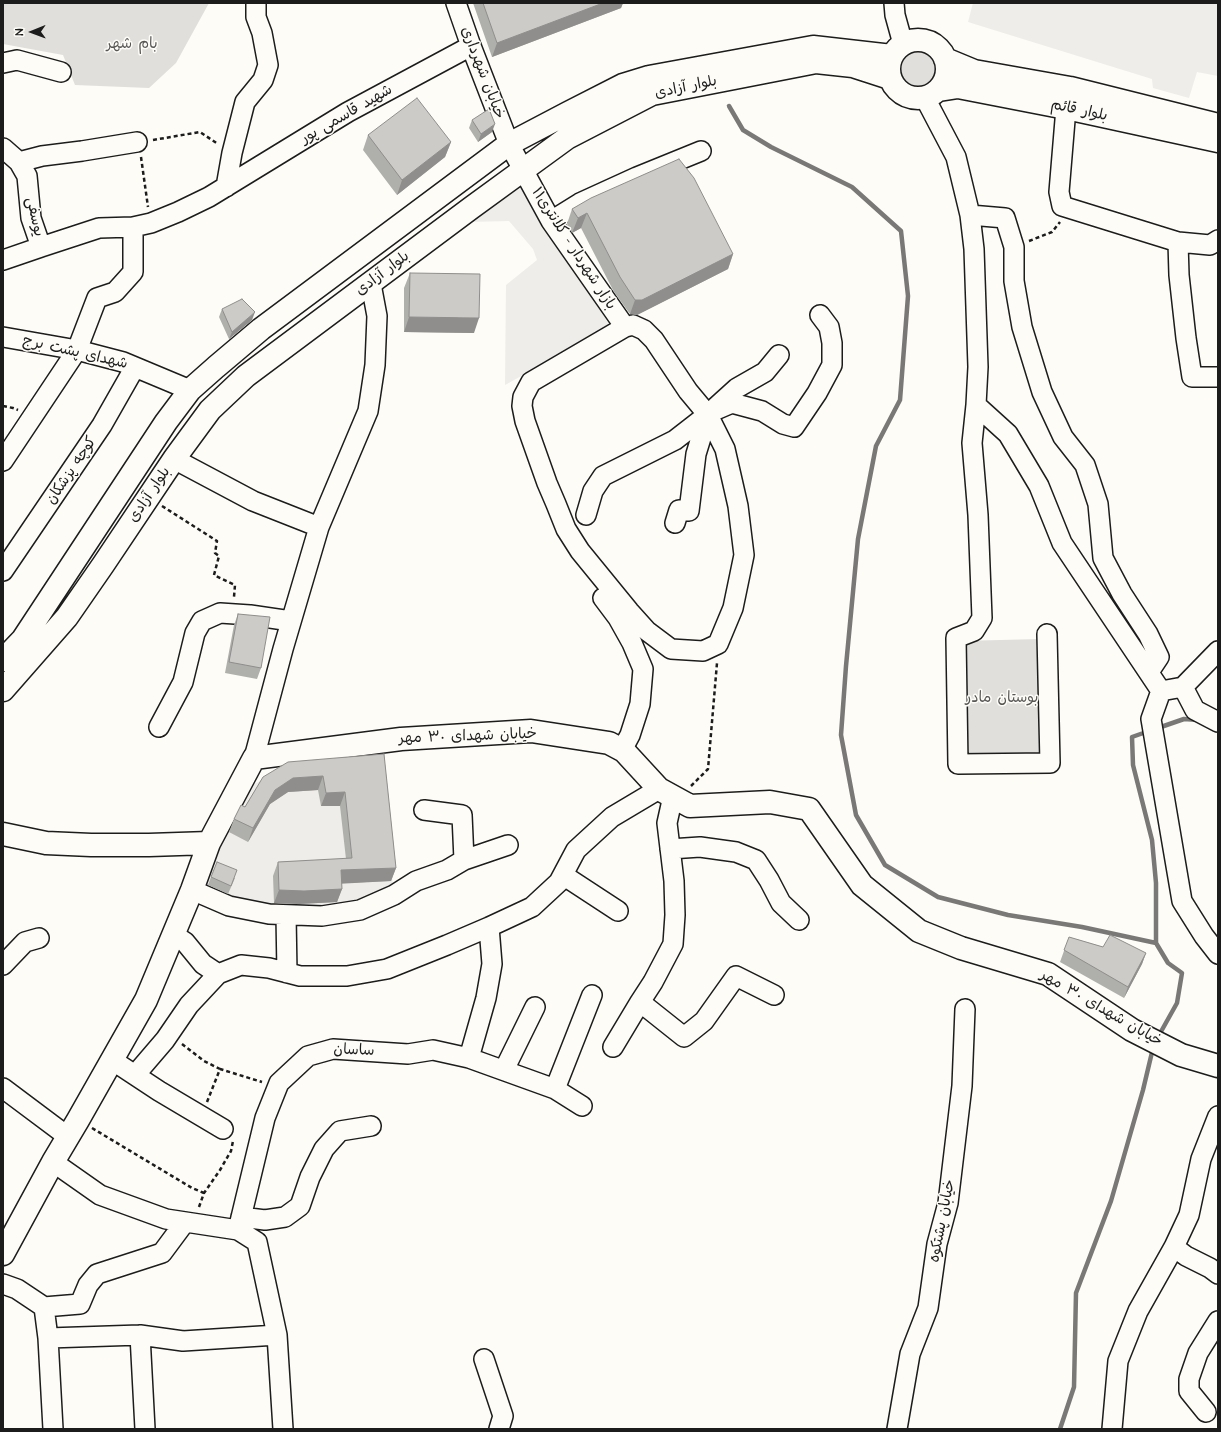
<!DOCTYPE html>
<html>
<head>
<meta charset="utf-8">
<style>
  body { margin:0 }
  #map { position:relative; width:1221px; height:1432px; overflow:hidden; background:#fdfcf7; font-family:"Architects Daughter",sans-serif }
  canvas { display:block }
  .frame { position:absolute; inset:0; border:4px solid #1c1c1c; pointer-events:none }
  .north { position:absolute; left:12px; top:12px; width:40px; height:40px; -webkit-text-stroke:3px #fdfcf7; paint-order:stroke; rotate:269deg; font-size:11px; font-weight:700; line-height:16px; text-align:center; color:#1c1c1c }
  .north::after { content:''; display:block; margin:auto; width:14px; height:18px; background:#1c1c1c; clip-path:polygon(50% 0,100% 100%,50% 72%,0 100%) }
</style>
</head>
<body>
<div id="map">
<canvas width="1221" height="1432"></canvas>
<div class="frame"></div>
<div class="north">N</div>
</div>
<script>
const c = document.querySelector('canvas').getContext('2d');
c.lineJoin = 'round';
function fill(path, color) {
  c.fillStyle = color;
  c.fill(path, 'evenodd');
}
function toPath(rows) {
  const path = new Path2D();
  for (const r of rows) {
    if (r.length === 3) {
      path.moveTo(r[0] + r[2], r[1]);
      path.arc(r[0], r[1], r[2], 0, 2 * Math.PI);
      continue;
    }
    path.moveTo(r[0], r[1]);
    for (let i = 2; i < r.length; i += 2) path.lineTo(r[i], r[i + 1]);
  }
  return path;
}
function stroke(path, color, width, dash) {
  c.strokeStyle = color;
  c.lineWidth = width;
  c.lineCap = dash ? 'butt' : 'round';
  c.setLineDash(dash || []);
  c.stroke(path);
}
function write(font, color, halo, rows, align = 'center') {
  c.font = font + ' "Architects Daughter","Playpen Sans Arabic",sans-serif';
  c.lineWidth = 3;
  c.setLineDash([]);
  c.textBaseline = 'middle';
  c.strokeStyle = halo;
  c.fillStyle = color;
  for (const [text, x, y, turn = 0] of rows) {
    c.save();
    c.translate(x, y);
    c.rotate((+turn || 0) * Math.PI / 180);
    c.textAlign = isNaN(turn) ? turn : align;
    if (halo) c.strokeText(text, 0, 0);
    c.fillText(text, 0, 0);
    c.restore();
  }
}
fill(toPath([
  [973,3,1218,3,1218,76,1197,72,1189,98,1153,88,1152,79,968,22],
  [524,183,585,282,610,327,505,385,506,285,537,260,533,249,509,221,467,222],
  [381,763,393,887,377,899,297,911,252,907,202,888,225,831,247,788,273,774]
]), '#eeede9');
fill(toPath([
  [3,3,209,3,176,63,149,88,75,85,63,55,3,44],
  [918,70,24],
  [1041,639,1044,757,962,758,960,641]
]), '#e0dfdb');
stroke(toPath([
  [729,106,743,130,771,147,852,187,901,231,908,296,900,400,876,446,858,539,846,666,841,735,856,815,885,865,938,897,1008,915,1082,927,1156,943],
  [1158,728,1184,719,1199,720],
  [1149,731,1132,737,1133,765,1152,840,1156,883,1156,943,1168,963,1182,973,1177,1003,1158,1037],
  [1060,1429,1074,1387,1076,1293,1111,1201,1143,1090,1153,1048]
]), '#797876', 4.5);
const minor = toPath([
  [456,3,471,46,509,144,551,221,625,327],
  [894,3,895,15,903,44],
  [3,63,17,60,61,72],
  [925,98,956,157,970,215,974,249,978,367,976,405,1008,434,1039,486,1062,543,1161,691,1151,719,1182,901,1204,936,1218,954],
  [1066,108,1059,192,1062,206,1178,242,1210,245,1218,240],
  [3,148,19,162,27,176,31,218,41,247,99,228,133,227,151,223,178,212,209,197,348,112,471,46],
  [19,162,42,156,82,151,137,142],
  [226,187,232,153,245,102,263,80,268,65,262,33,256,17,256,3],
  [970,215,1005,218,1014,247,1014,281,1022,327,1042,392,1063,437,1085,465,1098,504,1103,558,1122,594,1148,634,1159,657,1149,672],
  [551,221,580,203,637,177,701,151],
  [1178,242,1179,275,1186,338,1192,377,1218,377],
  [3,260,41,247],
  [633,325,644,330,654,340,688,391,708,415,725,449,738,506,744,555,733,608,718,644,703,651,671,649,647,631,629,611,580,551,566,529,556,504,547,483,525,421,522,406,523,397,531,382,625,327,633,325],
  [3,337,77,350,123,362,190,390],
  [976,405,972,443,978,515,982,618,974,631,956,638,958,764,1050,763,1047,634],
  [716,407,737,388,765,372,779,355],
  [174,459,253,501,319,527],
  [3,461,77,350,97,298,115,292,133,272,133,227],
  [586,515,593,491,603,476,675,440,711,412,732,403,762,411,783,424,794,427,817,393,832,365,832,343,829,327,820,315],
  [675,523,679,510,689,511,696,454,708,415],
  [3,571,102,425,135,367],
  [603,598,618,618,632,643,643,669,640,704,630,735,622,750],
  [1183,687,1195,710,1218,722],
  [1161,691,1183,687,1218,651],
  [159,727,183,682,195,633,202,621,220,613,250,615,291,621],
  [254,758,283,649,319,527,368,411,375,365,377,316,371,284],
  [673,796,667,823,674,881,675,915,673,944,653,982,640,1002,684,1037,704,1021,736,976,774,995],
  [670,849,700,847,736,852,756,860,769,880,781,903,799,920],
  [464,860,508,845],
  [563,875,618,911],
  [192,890,229,906,269,914,322,916,360,910,394,895,416,881,447,870,464,860,462,815,424,810],
  [286,915,287,973],
  [174,935,185,942,203,964,218,974],
  [3,965,25,942,39,938],
  [613,1047,640,1002],
  [469,1058,486,998,492,964,489,927],
  [112,1060,159,1091,223,1129],
  [504,1070,535,1007],
  [135,1075,165,1040,189,1005,218,974,241,965,269,968,300,976,347,976,387,969,447,945,489,927,532,907,559,882,576,850,612,817,659,789],
  [3,1088,67,1136],
  [555,1089,592,995],
  [53,1162,100,1195,166,1219,238,1230,257,1242,277,1335,283,1429],
  [241,1217,265,1220,285,1217,300,1206,310,1177,324,1149,340,1131,371,1126],
  [238,1230,265,1118,279,1083,308,1056,333,1049,408,1054,433,1050,469,1058,555,1089,582,1106],
  [1174,1247,1186,1256,1210,1268,1218,1274],
  [3,1284,17,1289,44,1307],
  [48,1338,140,1335],
  [484,1359,503,1416,499,1429],
  [1206,1412,1189,1391,1189,1379,1198,1353,1218,1321],
  [53,1429,48,1338,44,1307,80,1304,88,1285,97,1274,162,1253,185,1222],
  [145,1429,140,1335,183,1341,277,1335],
  [897,1429,910,1354,928,1308,937,1244,948,1203,962,1086,965,1009],
  [1112,1429,1118,1361,1138,1311,1174,1247,1189,1215,1201,1159,1218,1116]
]);
const major = toPath([
  [918,69,29],
  [945,59,974,71,1070,88,1218,125],
  [939,90,958,87,1066,108,1218,141],
  [3,660,23,639,166,422,190,390,216,367,261,329,509,144,568,113,623,85,649,77,813,47,892,56],
  [3,690,67,617,103,565,174,459,210,410,246,376,471,208,567,138,652,94,816,62,853,66,890,78],
  [3,834,46,843,91,845,149,845,209,843],
  [3,1254,53,1162,78,1120,146,1000,192,890,209,843,254,758,401,739,531,731,609,743,624,751,659,789,690,806,770,802,809,809,862,885,919,931,961,948,1048,974,1132,1030,1181,1055,1218,1066]
]);
stroke(minor, '#1c1c1c', 22);
stroke(major, '#1c1c1c', 25);
stroke(toPath([
  [153,140,200,132,218,144],
  [141,157,148,207],
  [1029,241,1052,232,1060,222],
  [3,406,13,408,18,410],
  [162,506,217,541,215,553,219,556,214,575,235,585,234,597],
  [691,786,708,769,717,663],
  [182,1044,204,1061,220,1069],
  [207,1102,220,1069,262,1082],
  [92,1128,192,1188,204,1193],
  [199,1207,204,1193,220,1170,231,1151,233,1141]
]), '#1c1c1c', 2.5, [4, 3]);
stroke(minor, '#fdfcf7', 19);
stroke(major, '#fdfcf7', 22);
fill(toPath([
  [473,3,623,3,621,8,492,57],
  [472,120,492,132,478,142,469,128],
  [368,135,451,142,445,157,397,195,363,150],
  [572,209,733,254,728,269,637,315,630,314,614,292,581,228,572,233,567,224],
  [410,273,474,333,404,332,404,288],
  [222,309,252,320,229,339,219,317],
  [238,614,261,668,257,679,225,673,234,625],
  [384,754,396,868,391,881,342,883,342,889,337,902,299,904,274,903,273,876,278,862,346,859,340,806,321,806,318,790,288,792,270,804,248,842,229,832,234,819,245,807,263,777],
  [211,877,235,878,228,894,208,885],
  [1069,937,1103,947,1146,953,1142,964,1124,998,1060,962]
]), '#afafac');
fill(toPath([
  [603,3,623,3,621,8,492,57,497,43],
  [495,124,492,132,478,142,481,134],
  [451,142,445,157,397,195,402,180],
  [587,213,581,228,572,233,578,218],
  [733,254,728,269,637,315,630,314,635,300],
  [255,312,252,320,229,339,232,332],
  [409,317,479,318,474,333,404,332],
  [323,776,318,790,288,792,270,804,248,842,253,828,275,790,293,778],
  [345,792,340,806,321,806,326,793],
  [396,868,391,881,336,884,341,870],
  [342,889,337,902,299,904,274,903,279,890],
  [1146,953,1142,964,1124,998,1128,987]
]), '#8f8e8c');
const building = toPath([
  [483,3,603,3,497,43,483,3],
  [417,98,451,142,402,180,368,135,417,98],
  [489,109,495,124,481,134,472,120,489,109],
  [679,159,694,178,733,254,642,300,635,300,620,277,587,213,578,218,572,209,591,198,679,159],
  [410,273,480,274,479,318,409,317,410,273],
  [242,299,255,312,232,332,222,309,242,299],
  [238,614,270,617,261,668,229,662,238,614],
  [384,754,396,868,341,870,342,889,304,891,279,890,278,862,352,858,345,792,326,793,323,776,293,778,275,790,253,828,234,819,241,805,245,807,263,777,288,762,384,754],
  [217,862,237,870,231,886,211,877,217,862],
  [1110,935,1146,953,1128,987,1064,950,1069,937,1103,947,1110,935]
]);
fill(building, '#cccbc8');
stroke(building, '#8f8e8c', 1);
write('15px', '#575655', '#fdfcf7', [
  ["بام شهر",132,45],
  ["بوستان مادر",1002,699]
]);
write('15px', '#1c1c1c', '#fdfcf7', [
  ["خیابان شهرداری",482,73,69],
  ["بلوار آزادی",686,88,-12],
  ["بلوار قائم",1079,111,12],
  ["شهید قاسمی پور",347,115,-30],
  ["یوسفی",34,217,78],
  ["بازار شهردار - کلانتری۱۱",573,249,57],
  ["بلوار آزادی",383,274,-37],
  ["شهدای پشت برج",75,353,13],
  ["کوچه پزشکان",72,471,-56],
  ["بلوار آزادی",150,495,-56],
  ["خیابان شهدای ۳۰ مهر",468,737,-2],
  ["خیابان شهدای ۳۰ مهر",1101,1009,30],
  ["ساسان",354,1051,2],
  ["خیابان پشتکوه",943,1221,-79]
]);
</script>
</body>
</html>
